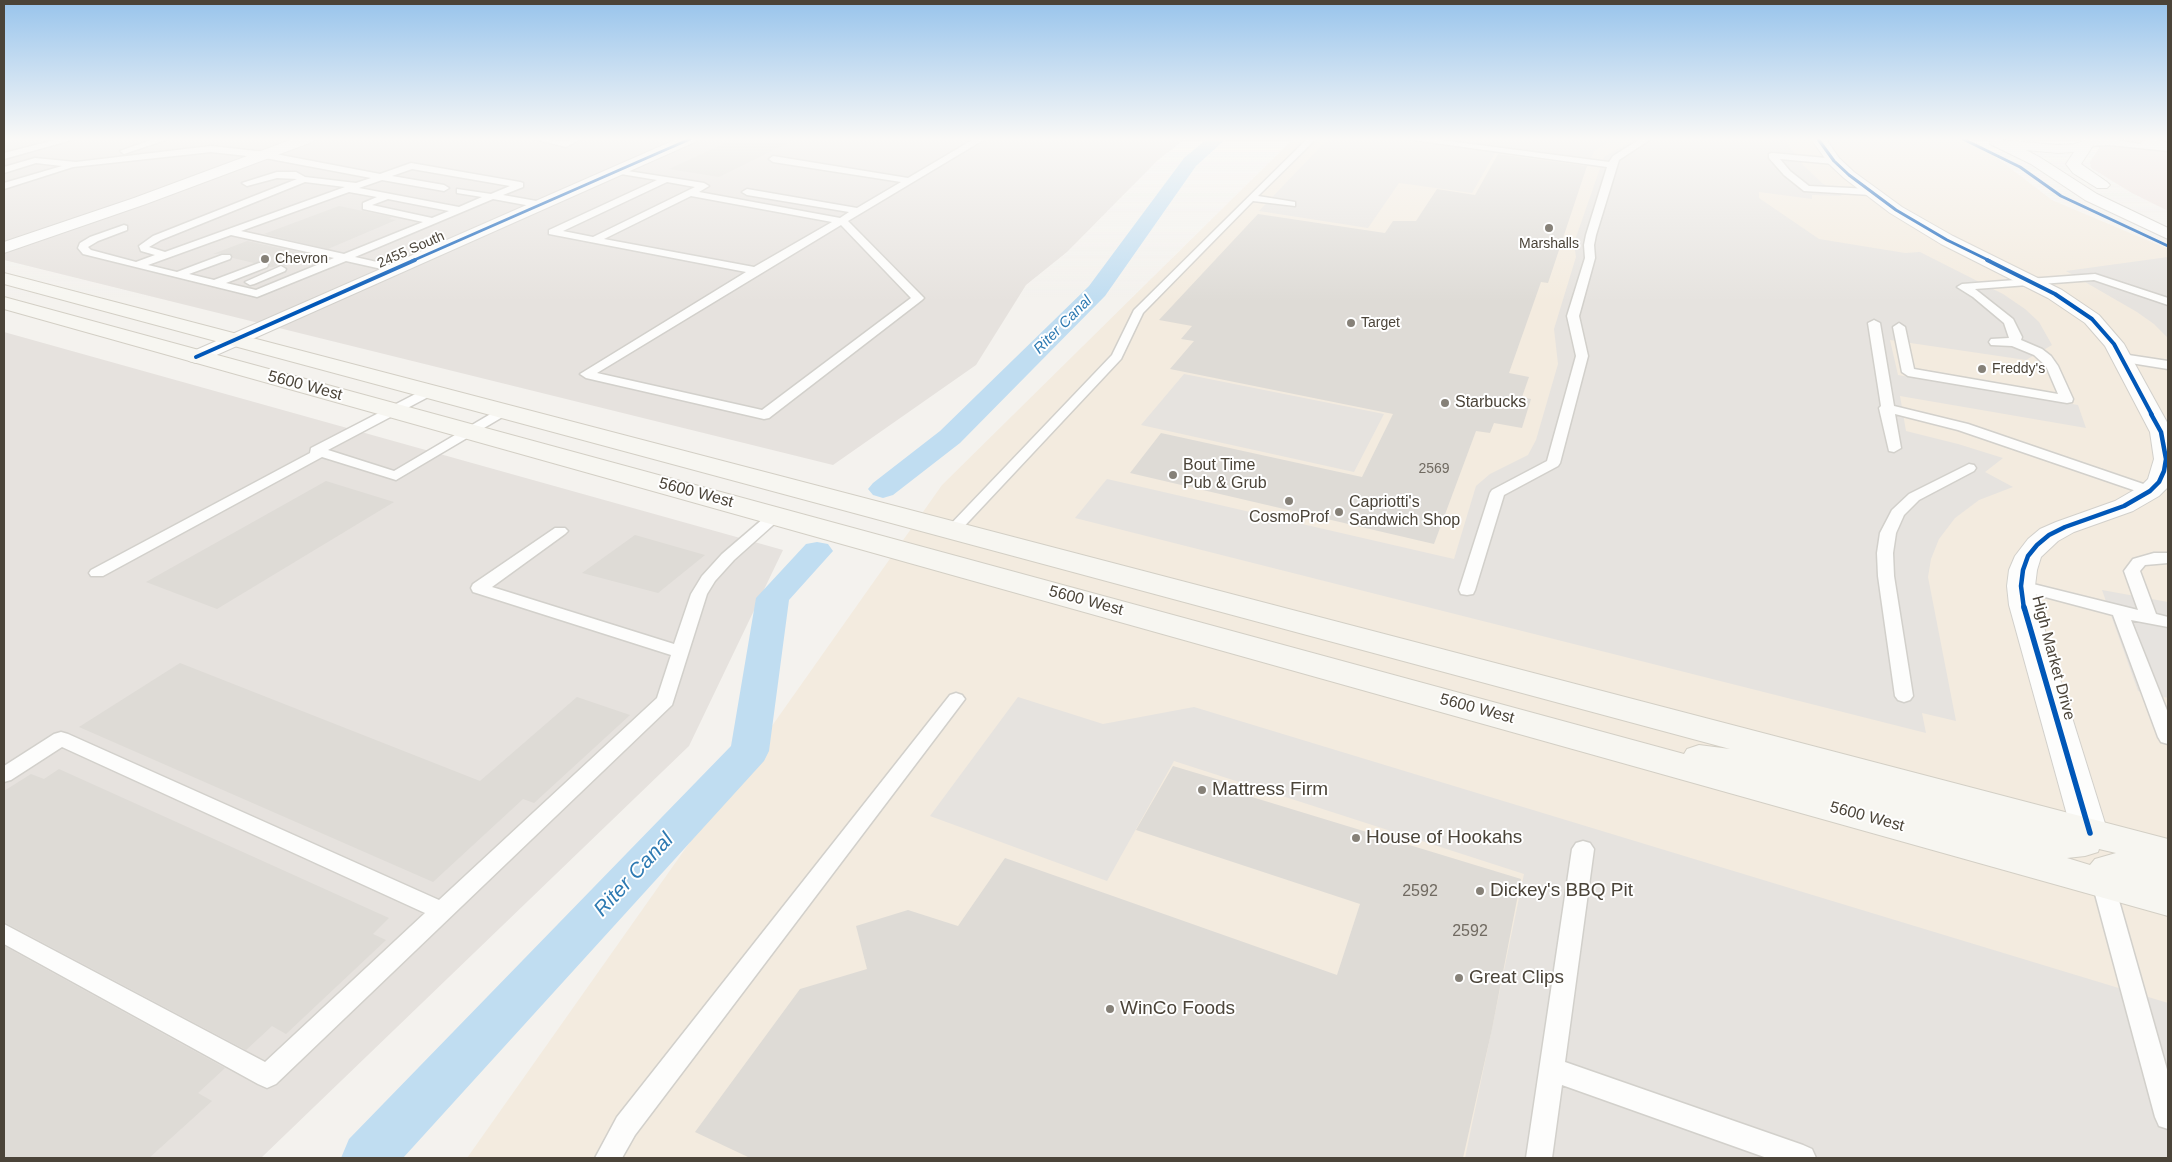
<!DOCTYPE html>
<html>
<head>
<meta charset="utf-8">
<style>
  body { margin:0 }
  #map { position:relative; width:2172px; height:1162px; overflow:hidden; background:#f4f2ee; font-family:Helvetica,sans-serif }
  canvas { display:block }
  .frame { position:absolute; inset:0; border:5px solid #4b4439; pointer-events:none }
</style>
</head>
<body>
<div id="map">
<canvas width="2172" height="1162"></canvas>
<div class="frame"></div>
</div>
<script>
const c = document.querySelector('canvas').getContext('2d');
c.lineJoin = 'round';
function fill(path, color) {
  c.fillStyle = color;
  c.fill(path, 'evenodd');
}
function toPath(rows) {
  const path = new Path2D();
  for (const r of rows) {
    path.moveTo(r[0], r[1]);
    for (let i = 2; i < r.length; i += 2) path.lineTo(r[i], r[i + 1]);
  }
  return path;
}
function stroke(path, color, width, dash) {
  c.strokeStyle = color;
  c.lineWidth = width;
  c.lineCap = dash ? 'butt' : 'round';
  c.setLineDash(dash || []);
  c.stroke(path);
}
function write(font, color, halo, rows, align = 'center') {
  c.font = font + ' Helvetica,sans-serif';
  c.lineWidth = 4;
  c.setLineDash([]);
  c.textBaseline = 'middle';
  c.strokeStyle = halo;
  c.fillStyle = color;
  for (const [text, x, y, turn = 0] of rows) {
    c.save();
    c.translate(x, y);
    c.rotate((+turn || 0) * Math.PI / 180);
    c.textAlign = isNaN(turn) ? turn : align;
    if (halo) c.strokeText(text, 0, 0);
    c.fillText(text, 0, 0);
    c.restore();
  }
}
fill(toPath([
  [1293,139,1966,139,1979,144,2052,200,2168,249,2168,1158,467,1158,942,485]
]), '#f3ebdf');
fill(toPath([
  [4,139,1185,139,1158,160,1067,252,1026,285,976,365,833,465,4,260],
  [4,332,783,550,689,746,261,1158,4,1158]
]), '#e6e2de');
fill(toPath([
  [2097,139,2168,141,2168,211,2132,193,2091,168,2090,162,2100,146]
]), '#eee3df');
fill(toPath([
  [1328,139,1614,139,1594,151,1588,165,1495,153,1472,193,1399,183,1368,228,1259,211],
  [1634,139,1784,139,1804,166,1822,183,1842,196,1812,195,1812,199,1759,192,1759,198,1819,239,1905,253,1920,252,2003,294,2025,309,2039,322,2052,345,2026,360,1890,340,1898,375,2078,405,2086,428,1900,396,1906,431,1958,444,2003,458,1985,472,2013,487,1979,500,1955,518,1939,539,1931,559,1928,577,1956,721,1922,713,1926,733,1075,518,1107,479,1454,559,1476,486,1490,474,1528,455,1536,440,1558,364,1554,329,1576,257,1574,243,1604,157],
  [2168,257,2168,338,2154,324,2137,312,2066,271],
  [1184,374,1384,414,1354,472,1141,425],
  [2102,590,2168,602,2168,698,2138,691],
  [1018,697,1103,724,1194,707,2168,1003,2168,1158,1465,1158,1524,874,1174,761,1107,881,930,816]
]), '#e6e3df');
fill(toPath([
  [1207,139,1226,139,1196,166,1105,296,960,443,893,495,883,498,873,495,868,489,873,483,940,431,1089,286,1184,158,1207,139],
  [817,542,828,544,833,551,789,600,769,751,764,761,403,1158,341,1158,349,1139,731,746,756,598,806,544,817,542]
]), '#c0ddf1');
fill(toPath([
  [734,139,796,139,719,177,669,169],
  [1498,154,1587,166,1548,283,1541,282,1509,373,1529,377,1522,397,1531,399,1522,428,1494,423,1490,433,1476,431,1434,544,1130,473,1161,433,1362,477,1393,414,1170,369,1194,341,1181,339,1192,326,1159,320,1258,214,1385,233,1393,221,1416,221,1437,189,1475,195],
  [339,206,392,217,389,219,396,220,328,249,264,234],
  [247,241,312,255,285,266,280,264,273,267,269,267,267,261,254,263,233,258,230,253,213,254],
  [326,481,394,502,217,609,146,582],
  [635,535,705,555,658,593,582,573],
  [180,663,480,781,577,697,630,715,534,803,523,799,433,882,79,727],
  [1173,766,1233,784,1229,790,1521,879,1492,1029,1463,1158,750,1158,695,1132,800,989,867,969,856,926,908,910,958,926,1005,858,1337,975,1360,904,1136,830],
  [59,769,389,918,373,934,386,940,286,1034,272,1026,246,1050,4,922,4,791,31,774,44,779],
  [4,946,225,1068,198,1093,212,1101,149,1158,4,1158]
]), '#dedbd6');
const service = toPath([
  [59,139,75,139,4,159,4,153,59,139],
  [154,139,168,139,124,154,120,151,154,139],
  [534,139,565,141,581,139,566,147,534,139],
  [974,139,985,139,848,221,922,296,924,298,922,300,769,418,764,419,586,378,580,374,746,272,549,234,549,230,657,180,615,173,615,169,704,183,709,186,699,192,840,218,849,212,747,195,742,192,747,189,857,208,901,182,773,162,769,159,773,156,908,178,974,139],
  [667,182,695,187,593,237,563,231,667,182],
  [691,196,832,222,754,267,604,239,691,196],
  [841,225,911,298,762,410,597,373,841,225],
  [1307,139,1316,139,1258,196,1295,202,1295,206,1253,201,1143,313,1121,359,957,534,947,534,944,531,947,528,1112,355,1134,310,1307,139],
  [1406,139,1433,139,1609,162,1613,156,1640,139,1651,139,1619,160,1596,235,1594,245,1595,258,1579,316,1588,356,1560,463,1558,466,1504,495,1475,590,1473,594,1467,595,1461,594,1459,590,1490,493,1492,490,1547,461,1576,356,1567,316,1585,258,1584,245,1586,235,1607,167,1406,139],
  [2110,139,2141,144,2142,141,2155,139,2168,143,2168,151,2110,145,2087,146,2083,143,2087,140,2110,139],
  [211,146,265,152,380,174,411,163,520,182,523,183,523,187,503,195,542,202,547,205,542,208,493,199,355,257,399,267,400,269,399,271,395,272,346,261,257,297,83,254,78,248,80,243,90,237,124,225,127,226,127,230,98,241,88,247,91,250,136,262,155,255,141,251,139,246,153,236,297,179,277,178,247,186,242,183,277,172,296,172,305,177,356,183,371,178,265,158,211,152,73,167,4,189,4,183,62,166,36,163,4,173,4,167,35,158,76,162,211,146],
  [412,169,510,186,491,194,457,189,457,193,482,197,459,207,359,188,382,180,444,191,449,188,444,185,392,176,412,169],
  [305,182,345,187,165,252,149,247,161,240,305,182],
  [349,192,377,197,363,203,363,209,423,222,344,254,241,231,349,192],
  [388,199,449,211,432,218,372,205,388,199],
  [231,235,334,258,256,290,226,283,267,267,268,265,267,263,259,263,214,280,189,274,230,259,231,257,230,255,222,255,177,272,148,265,231,235],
  [1772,153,1837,159,1837,163,1834,164,1780,159,1790,171,1809,186,1871,189,1876,192,1871,195,1804,191,1784,175,1769,158,1769,154,1772,153],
  [281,266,286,269,285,271,254,284,250,285,245,282,281,266],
  [2095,274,2168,298,2168,305,2094,280,1975,289,2013,319,2022,337,2021,340,2042,349,2051,356,2058,366,2073,399,2072,402,2067,403,1908,376,1902,372,1893,327,1899,323,1905,327,1914,369,2058,394,2046,366,2034,355,2012,346,1991,345,1989,342,1991,339,2009,338,2004,323,1973,297,1957,287,1962,284,2095,274],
  [1874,320,1880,323,1894,406,1968,424,2155,488,2157,491,2155,494,2145,494,1958,430,1895,414,1901,448,1894,452,1889,451,1879,408,1881,406,1868,323,1874,320],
  [2122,354,2168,361,2168,369,2118,361,2116,358,2122,354],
  [427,388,432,389,433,392,432,395,328,450,394,471,499,409,504,408,511,412,396,480,322,457,103,576,91,576,89,573,91,570,310,453,311,448,427,388],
  [1969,464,1974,465,1976,468,1974,471,1919,500,1904,515,1896,533,1893,553,1894,576,1913,696,1910,700,1904,702,1898,700,1895,696,1878,576,1877,553,1880,533,1892,510,1909,494,1969,464],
  [776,510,781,512,784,515,781,518,734,560,715,581,707,594,672,705,276,1084,267,1088,258,1084,4,944,4,924,265,1062,425,913,62,747,11,780,4,782,4,766,54,734,61,732,68,734,439,900,657,698,671,655,473,592,471,588,473,584,555,528,565,528,568,531,565,534,492,587,674,644,691,594,702,576,722,554,771,512,776,510],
  [2154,553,2168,553,2168,563,2145,565,2140,571,2156,614,2168,617,2168,627,2131,620,2168,713,2168,744,2161,742,2158,737,2113,615,2015,589,2013,586,2015,583,2021,581,2138,610,2124,571,2133,559,2154,553],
  [956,693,962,695,965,699,962,703,635,1135,622,1158,595,1158,617,1117,950,695,956,693],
  [1583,841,1590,843,1594,849,1565,1062,1803,1145,1812,1149,1816,1158,1767,1158,1562,1085,1552,1158,1526,1158,1572,849,1576,843,1583,841],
  [2103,874,2111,877,2114,883,2168,1073,2168,1129,2159,1126,2155,1117,2092,883,2095,877,2103,874]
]);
const minor = toPath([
  [677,139,697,139,695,142,203,361,196,363,189,361,186,357,189,353,677,139],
  [1811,139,1826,139,1839,158,1854,172,1902,207,1953,236,2062,290,2099,315,2124,344,2168,424,2168,487,2159,496,2133,511,2074,532,2058,541,2041,557,2037,570,2035,586,2037,605,2108,833,2102,843,2090,847,2078,843,2072,833,2009,605,2007,586,2009,570,2015,556,2028,539,2040,529,2056,522,2115,501,2141,486,2148,479,2154,459,2150,432,2105,346,2085,323,2048,298,1941,244,1890,213,1844,178,1829,164,1811,139]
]);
const tertiary = toPath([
  [293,139,314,139,312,142,146,204,4,253,4,242,134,198,293,139],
  [1989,139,2058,145,2075,144,2087,140,2092,141,2094,144,2081,164,2107,182,2110,185,2107,188,2097,188,2073,173,2066,164,2074,152,2058,153,2026,150,2041,158,2097,194,2168,228,2168,239,2085,200,2031,164,1990,144,1989,139]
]);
const secondary = toPath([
  [4,273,2168,839,2168,916,4,309,4,297,1684,754,1687,749,1699,745,1730,749,4,284,4,273],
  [2099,849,2116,853,2095,859,2090,865,2067,858,2085,856,2098,852,2099,849]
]);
stroke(service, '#d2d0cb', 3);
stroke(minor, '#d2d0cb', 2);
stroke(tertiary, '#d2d0cb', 2);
stroke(secondary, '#d3cfc5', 2);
fill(service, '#fdfdfc');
fill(minor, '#fdfdfc');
fill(tertiary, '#fdfdfc');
fill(secondary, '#f7f6f1');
stroke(toPath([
  [1818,139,1834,161,1849,175,1896,210,1947,240,1990,261],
  [1963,139,2020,167,2061,196,2168,246],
  [412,261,690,139]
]), '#0057b8', 3);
stroke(toPath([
  [1987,260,2055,294,2092,319,2114,344,2152,415],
  [196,357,415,260]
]), '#0057b8', 4);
stroke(toPath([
  [2024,609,2021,586,2023,570,2028,556,2037,545,2049,535,2065,527,2124,506,2150,491,2159,482,2164,471,2166,459,2161,432,2151,414]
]), '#0057b8', 4.5);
stroke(toPath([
  [2024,607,2090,833]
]), '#0057b8', 5.5);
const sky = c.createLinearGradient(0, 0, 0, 302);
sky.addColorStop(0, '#98c4ec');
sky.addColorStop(0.46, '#faf9f7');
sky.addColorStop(1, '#faf9f700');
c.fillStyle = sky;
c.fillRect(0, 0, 2172, 302);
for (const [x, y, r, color] of [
  [1549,228,5,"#868178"],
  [265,259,5,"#868178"],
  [1351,323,5,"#868178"],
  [1982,369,5,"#868178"],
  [1445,403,5,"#868178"],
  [1173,475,5,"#868178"],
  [1289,501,5,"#868178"],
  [1339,512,5,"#868178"],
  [1202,790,5,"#868178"],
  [1356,838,5,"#868178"],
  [1480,891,5,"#868178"],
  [1459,978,5,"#868178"],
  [1110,1009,5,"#868178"]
]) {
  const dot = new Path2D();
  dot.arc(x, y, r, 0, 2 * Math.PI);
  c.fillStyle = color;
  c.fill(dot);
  stroke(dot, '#fff', 2);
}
write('14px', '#4b4439', '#fff', [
  ["Marshalls",1549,244,"center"],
  ["Chevron",275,259],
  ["Target",1361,323],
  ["Freddy's",1992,369]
], 'left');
write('14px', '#4b4439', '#fff', [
  ["2455 South",411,250,-24]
]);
write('14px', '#706a61', null, [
  ["2569",1434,469]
]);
write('italic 15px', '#2e7ab2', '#fff', [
  ["Riter Canal",1063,325,-45]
]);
write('16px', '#4b4439', '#fff', [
  ["5600 West",305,386,15],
  ["5600 West",696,493,15],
  ["5600 West",1086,601,15],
  ["High Market Drive",2053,658,75],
  ["5600 West",1477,709,15],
  ["5600 West",1867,817,15]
]);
write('16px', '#4b4439', '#fff', [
  ["Starbucks",1455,403],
  ["Bout Time",1183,466],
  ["Pub & Grub",1183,484],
  ["Capriotti's",1349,503],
  ["Sandwich Shop",1349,521],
  ["CosmoProf",1289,518,"center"]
], 'left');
write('16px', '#706a61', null, [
  ["2592",1420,892],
  ["2592",1470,932]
]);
write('19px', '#4b4439', '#fff', [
  ["Mattress Firm",1212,790],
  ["House of Hookahs",1366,838],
  ["Dickey's BBQ Pit",1490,891],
  ["Great Clips",1469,978],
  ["WinCo Foods",1120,1009]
], 'left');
write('italic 21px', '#2e7ab2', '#fff', [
  ["Riter Canal",634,875,-47]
]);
</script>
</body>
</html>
